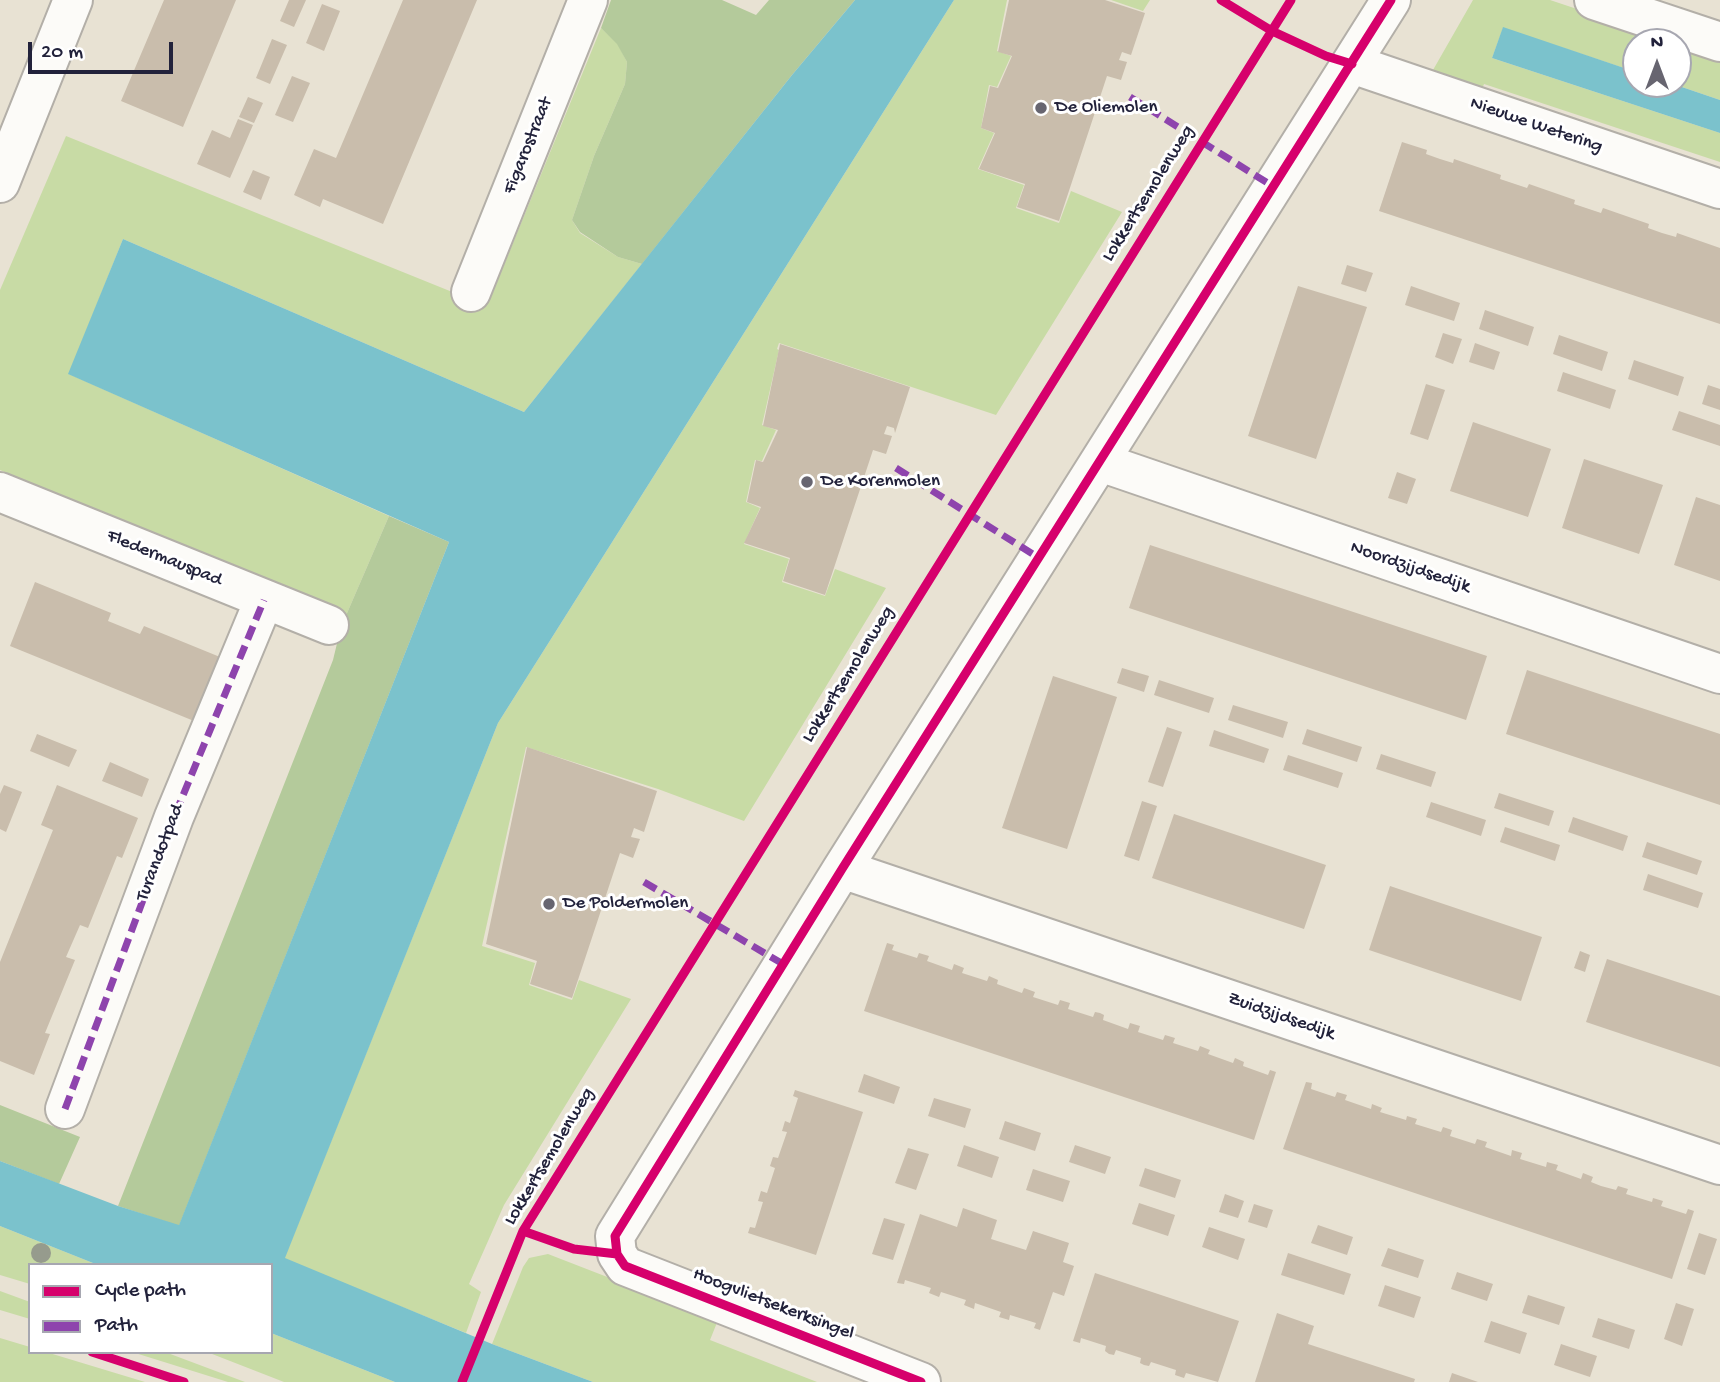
<!DOCTYPE html>
<html>
<head>
<meta charset="utf-8">
<style>
  body { margin:0 }
  #map { position:relative; width:1720px; height:1382px; overflow:hidden; background:#e8e2d3; font-family:"Gochi Hand",sans-serif }
  canvas { display:block }
  .legend { position:absolute; left:28px; top:1263px; width:245px; height:91px; box-sizing:border-box; background:#fff; border:2px solid #a7a7b1; margin:0; padding:9px 12px; list-style:none; font-size:21px; color:#22223b }
  .legend li { display:flex; align-items:center; gap:14px; height:35px }
  .legend b { width:35px; border:2px solid #a7a7b1 }
  .north { position:absolute; left:1622px; top:28px; width:70px; height:70px; box-sizing:border-box; background:#fff; border:2px solid #a7a7b1; border-radius:50%; rotate:0deg; font-size:19px; font-weight:700; line-height:28px; text-align:center; color:#22223b }
  .north::after { content:''; display:block; margin:auto; width:24px; height:32px; background:#676570; clip-path:polygon(50% 0,100% 100%,50% 72%,0 100%) }
  .scale { position:absolute; left:28px; top:42px; width:145px; height:32px; box-sizing:border-box; border:4px solid #22223b; border-top:0; padding-left:9px; font-size:21px; line-height:24px; white-space:nowrap; color:#22223b; -webkit-text-stroke:5px #fff; paint-order:stroke }
</style>
</head>
<body>
<div id="map">
<canvas width="1720" height="1382"></canvas>
<ul class="legend">
<li><b style="height:9px;background:#d6006c"></b>Cycle path</li>
<li><b style="height:9px;background:#8e44ad"></b>Path</li>
</ul>
<div class="north">N</div>
<div class="scale">20 m</div>
</div>
<script>
const c = document.querySelector('canvas').getContext('2d');
c.lineJoin = 'round';
function fill(path, color) {
  c.fillStyle = color;
  c.fill(path, 'evenodd');
}
function toPath(rows) {
  const path = new Path2D();
  for (const r of rows) {
    path.moveTo(r[0], r[1]);
    for (let i = 2; i < r.length; i += 2) path.lineTo(r[i], r[i + 1]);
  }
  return path;
}
function stroke(path, color, width, dash) {
  c.strokeStyle = color;
  c.lineWidth = width;
  c.lineCap = dash ? 'butt' : 'round';
  c.setLineDash(dash || []);
  c.stroke(path);
}
function write(font, color, halo, rows, align = 'center') {
  c.font = font + ' "Gochi Hand",sans-serif';
  c.lineWidth = 6;
  c.setLineDash([]);
  c.textBaseline = 'middle';
  c.strokeStyle = halo;
  c.fillStyle = color;
  for (const [text, x, y, turn = 0] of rows) {
    c.save();
    c.translate(x, y);
    c.rotate((+turn || 0) * Math.PI / 180);
    c.textAlign = isNaN(turn) ? turn : align;
    if (halo) c.strokeText(text, 0, 0);
    c.fillText(text, 0, 0);
    c.restore();
  }
}
fill(toPath([
  [954,0,1007,0,997,51,1011,56,997,87,989,85,981,128,994,133,978,169,1024,185,1016,208,1059,223,1071,191,1122,212,996,415,779,343,777,349,779,350,762,425,776,430,762,461,755,460,746,502,760,508,744,544,789,559,782,582,825,596,835,569,886,588,744,821,658,789,526,747,482,946,535,963,529,985,572,1000,579,980,631,999,504,1205,469,1284,481,1292,466,1333,284,1259,498,723],
  [1111,0,1150,0,1143,11],
  [1473,0,1550,0,1676,42,1636,42,1636,72,1503,28,1492,58,1720,133,1720,162,1484,84,1477,101,1425,84],
  [601,28,618,44,627,62,625,84,594,156,572,220,580,233,618,257,642,264,524,412,123,239,69,374,389,516,341,627,340,619,0,470,0,290,66,136,482,304,490,299],
  [1678,43,1720,57,1720,100,1673,84,1678,84],
  [0,1226,98,1265,30,1265,30,1284,0,1275],
  [548,1254,718,1320,710,1340,817,1382,593,1382,492,1344,523,1267,529,1258],
  [0,1291,30,1302,30,1319,0,1310],
  [271,1333,395,1382,284,1382,207,1352,271,1352],
  [0,1338,30,1347,30,1352,46,1352,145,1382,0,1382],
  [132,1352,165,1352,245,1382,228,1382]
]), '#c8dba5');
fill(toPath([
  [611,0,722,0,756,15,769,0,855,0,792,75,642,264,618,257,580,232,572,220,594,156,625,84,627,62,617,44,601,28],
  [389,516,449,542,179,1226,118,1206,333,660,341,627],
  [0,1105,80,1137,59,1184,0,1161]
]), '#b4ca9b');
fill(toPath([
  [855,0,954,0,498,723,285,1258,492,1344,593,1382,395,1382,271,1333,271,1265,98,1265,0,1226,0,1161,118,1206,179,1225,449,542,68,374,123,239,524,412,792,75],
  [1503,27,1636,72,1636,84,1673,84,1720,100,1720,133,1492,58]
]), '#7bc2cc');
fill(toPath([
  [164,0,236,0,183,127,121,101],
  [289,0,306,0,294,27,280,21],
  [403,0,477,0,383,224,323,199,320,207,294,195,314,149,336,158],
  [1009,0,1105,0,1145,13,1131,55,1122,52,1119,60,1127,62,1121,80,1107,76,1059,221,1017,207,1025,184,979,169,995,133,981,128,990,86,998,88,1012,56,998,52],
  [322,4,340,11,324,51,306,43],
  [272,39,287,45,270,84,256,78],
  [292,76,310,83,293,122,275,115],
  [248,97,263,103,254,123,239,117],
  [238,119,253,125,230,178,197,164,212,130,230,138],
  [1402,142,1427,150,1426,154,1440,159,1453,163,1454,159,1501,175,1500,179,1527,188,1529,184,1575,200,1574,204,1601,213,1603,208,1649,224,1648,228,1662,233,1676,237,1677,233,1720,248,1720,324,1379,211],
  [253,170,270,177,261,200,243,192],
  [1347,265,1373,273,1366,292,1341,284],
  [1298,286,1367,307,1316,459,1248,436],
  [1411,286,1460,303,1454,321,1405,305],
  [1485,310,1534,327,1528,346,1479,329],
  [1443,333,1462,339,1453,364,1435,357],
  [1559,335,1608,352,1602,371,1553,354],
  [1475,343,1500,352,1494,370,1469,362],
  [780,344,910,387,895,433,894,428,887,426,884,434,892,436,886,454,873,450,825,595,783,581,790,558,744,543,761,507,747,502,756,460,763,462,778,430,763,426],
  [1634,360,1684,377,1678,396,1628,379],
  [1563,372,1616,390,1610,409,1557,391],
  [1426,384,1445,390,1428,440,1410,434],
  [1708,385,1720,389,1720,410,1702,404],
  [1679,411,1720,425,1720,446,1672,430],
  [1473,422,1551,449,1528,517,1450,491],
  [1584,459,1663,485,1639,554,1562,528],
  [1397,472,1416,479,1407,504,1388,498],
  [1696,497,1720,505,1720,581,1674,565],
  [1150,545,1487,656,1466,720,1129,608],
  [35,582,111,613,108,621,140,634,144,626,220,657,194,721,10,646],
  [1122,668,1149,676,1144,692,1117,683],
  [1527,670,1720,734,1720,805,1506,734],
  [1053,676,1117,697,1067,849,1002,828],
  [1159,680,1214,698,1209,713,1154,695],
  [1233,705,1288,722,1283,738,1228,720],
  [1167,727,1182,732,1163,787,1148,782],
  [1307,729,1362,747,1357,762,1302,744],
  [1214,730,1269,749,1264,763,1209,746],
  [37,734,77,750,69,767,30,751],
  [527,747,657,791,644,832,634,828,631,837,640,839,633,858,620,853,572,998,530,984,537,961,486,944],
  [1381,754,1436,772,1431,787,1376,769],
  [1288,755,1343,773,1338,788,1283,770],
  [110,762,149,779,142,797,102,781],
  [4,785,22,792,6,832,0,829,0,794],
  [57,785,138,818,122,858,117,856,88,928,80,925,66,957,75,960,45,1033,50,1034,34,1075,0,1061,0,962,53,830,41,825],
  [1499,793,1554,811,1549,826,1494,808],
  [1142,801,1157,806,1139,861,1124,856],
  [1431,802,1486,820,1481,836,1426,817],
  [1174,814,1326,865,1304,929,1152,878],
  [1573,817,1628,836,1623,851,1568,832],
  [1505,827,1560,845,1555,861,1500,842],
  [1647,842,1702,861,1697,875,1642,857],
  [1648,874,1703,893,1698,908,1643,890],
  [1390,886,1542,937,1521,1001,1369,950],
  [887,943,894,945,892,950,917,958,919,953,929,956,927,961,952,970,954,964,964,968,962,973,987,981,989,976,998,980,997,984,1022,993,1024,988,1035,992,1033,997,1058,1005,1060,1000,1070,1003,1068,1009,1093,1017,1095,1012,1100,1013,1104,1015,1103,1020,1128,1029,1130,1023,1140,1026,1138,1032,1163,1040,1165,1035,1175,1038,1173,1043,1198,1051,1200,1046,1210,1050,1208,1054,1233,1063,1235,1058,1244,1062,1243,1066,1268,1075,1270,1070,1276,1072,1254,1140,864,1011],
  [1580,951,1590,955,1585,972,1574,968],
  [1607,959,1720,996,1720,1067,1586,1022],
  [864,1074,900,1087,894,1104,858,1092],
  [1306,1082,1312,1083,1311,1089,1335,1097,1337,1092,1347,1095,1345,1100,1371,1109,1372,1104,1382,1108,1380,1112,1406,1120,1407,1116,1417,1119,1415,1124,1441,1132,1443,1127,1452,1130,1450,1136,1475,1144,1477,1139,1487,1142,1485,1147,1511,1156,1512,1150,1522,1153,1520,1159,1546,1167,1547,1162,1558,1165,1556,1170,1581,1179,1583,1173,1593,1177,1591,1182,1601,1186,1616,1190,1618,1186,1628,1189,1626,1194,1652,1202,1653,1198,1663,1201,1661,1206,1686,1214,1688,1209,1694,1211,1672,1279,1283,1149],
  [795,1090,863,1112,816,1255,748,1233,750,1227,755,1228,763,1202,758,1201,761,1191,767,1193,775,1168,770,1166,773,1157,778,1158,787,1132,782,1131,785,1121,790,1123,798,1098,793,1096],
  [934,1098,971,1109,965,1128,928,1116],
  [1005,1121,1041,1133,1035,1151,999,1139],
  [964,1145,999,1157,992,1178,957,1166],
  [1075,1145,1111,1157,1105,1174,1069,1162],
  [908,1148,929,1154,916,1190,895,1183],
  [1145,1168,1181,1180,1175,1198,1139,1186],
  [1033,1169,1070,1181,1063,1202,1026,1190],
  [1225,1194,1244,1201,1238,1218,1219,1212],
  [1139,1203,1175,1215,1168,1236,1132,1224],
  [1254,1204,1273,1210,1267,1228,1248,1222],
  [963,1208,997,1220,991,1239,1026,1250,1033,1231,1069,1243,1063,1262,1074,1266,1064,1296,1053,1292,1040,1330,1034,1328,1036,1323,1010,1315,1009,1320,999,1317,1001,1312,975,1303,974,1309,964,1305,966,1300,941,1292,939,1297,929,1293,931,1288,905,1280,904,1284,897,1283,920,1214,957,1227],
  [884,1218,905,1224,893,1260,872,1254],
  [1318,1225,1353,1237,1347,1255,1311,1243],
  [1209,1227,1245,1239,1238,1260,1202,1247],
  [1699,1233,1717,1239,1705,1275,1687,1269],
  [1388,1248,1424,1260,1418,1278,1381,1266],
  [1288,1253,1351,1274,1344,1295,1281,1275],
  [1457,1272,1493,1284,1487,1301,1451,1289],
  [1095,1273,1239,1321,1218,1382,1186,1373,1184,1378,1175,1375,1176,1370,1151,1362,1149,1366,1144,1365,1140,1363,1141,1358,1116,1350,1114,1355,1109,1354,1105,1351,1106,1346,1081,1338,1080,1343,1073,1341],
  [1385,1285,1421,1297,1414,1318,1378,1306],
  [1528,1295,1565,1307,1559,1325,1522,1313],
  [1676,1303,1694,1309,1682,1346,1664,1339],
  [1277,1313,1314,1326,1308,1344,1415,1379,1414,1382,1255,1382],
  [1598,1318,1635,1330,1629,1349,1592,1337],
  [1491,1321,1527,1333,1520,1354,1484,1342],
  [1561,1344,1597,1356,1590,1377,1554,1365],
  [1452,1373,1478,1382,1449,1382]
]), '#c9bdac');
const street = toPath([
  [1594,0,1720,42],
  [1352,64,1720,189],
  [0,183,73,0],
  [471,292,588,0],
  [1100,462,1720,674],
  [0,492,329,625],
  [842,869,1720,1165],
  [65,1109,174,817,264,600],
  [921,1382,625,1266,617,1254,615,1236,842,869,1391,0]
]);
stroke(street, '#b3afa8', 42);
stroke(street, '#fcfbf8', 38);
stroke(toPath([
  [1130,97,1274,187],
  [896,468,1039,558],
  [644,882,783,964],
  [65,1109,174,817,264,600]
]), '#8e44ad', 7, [14, 7]);
stroke(toPath([
  [1221,0,1272,31,1326,56,1352,64],
  [523,1231,574,1249,617,1254],
  [92,1352,184,1382],
  [462,1382,523,1231,1291,0],
  [921,1382,625,1266,617,1254,615,1236,842,869,1391,0]
]), '#d6006c', 9);
c.fillStyle = '#969b8d';
for (const [x, y] of [
  [41,1253]
]) {
  c.beginPath();
  c.arc(x, y, 10, 0, 2 * Math.PI);
  c.fill();
}
for (const [x, y, r, color] of [
  [1041,108,7,"#676570"],
  [807,482,7,"#676570"],
  [549,904,7,"#676570"]
]) {
  const dot = new Path2D();
  dot.arc(x, y, r, 0, 2 * Math.PI);
  c.fillStyle = color;
  c.fill(dot);
  stroke(dot, '#fff', 2.5);
}
write('19px', '#22223b', '#fff', [
  ["De Oliemolen",1055,108],
  ["De Korenmolen",821,482],
  ["De Poldermolen",563,904]
], 'left');
write('19px', '#22223b', '#fff', [
  ["Nieuwe Wetering",1536,126,19],
  ["Figarostraat",529,146,-68],
  ["Lokkertsemolenweg",1149,194,-58],
  ["Fledermauspad",164,559,22],
  ["Noordzijdsedijk",1410,568,19],
  ["Lokkertsemolenweg",849,675,-58],
  ["Turandotpad",161,853,-69],
  ["Zuidzijdsedijk",1281,1017,19],
  ["Lokkertsemolenweg",550,1157,-59],
  ["Hoogvlietsekerksingel",773,1305,21]
]);
</script>
</body>
</html>
